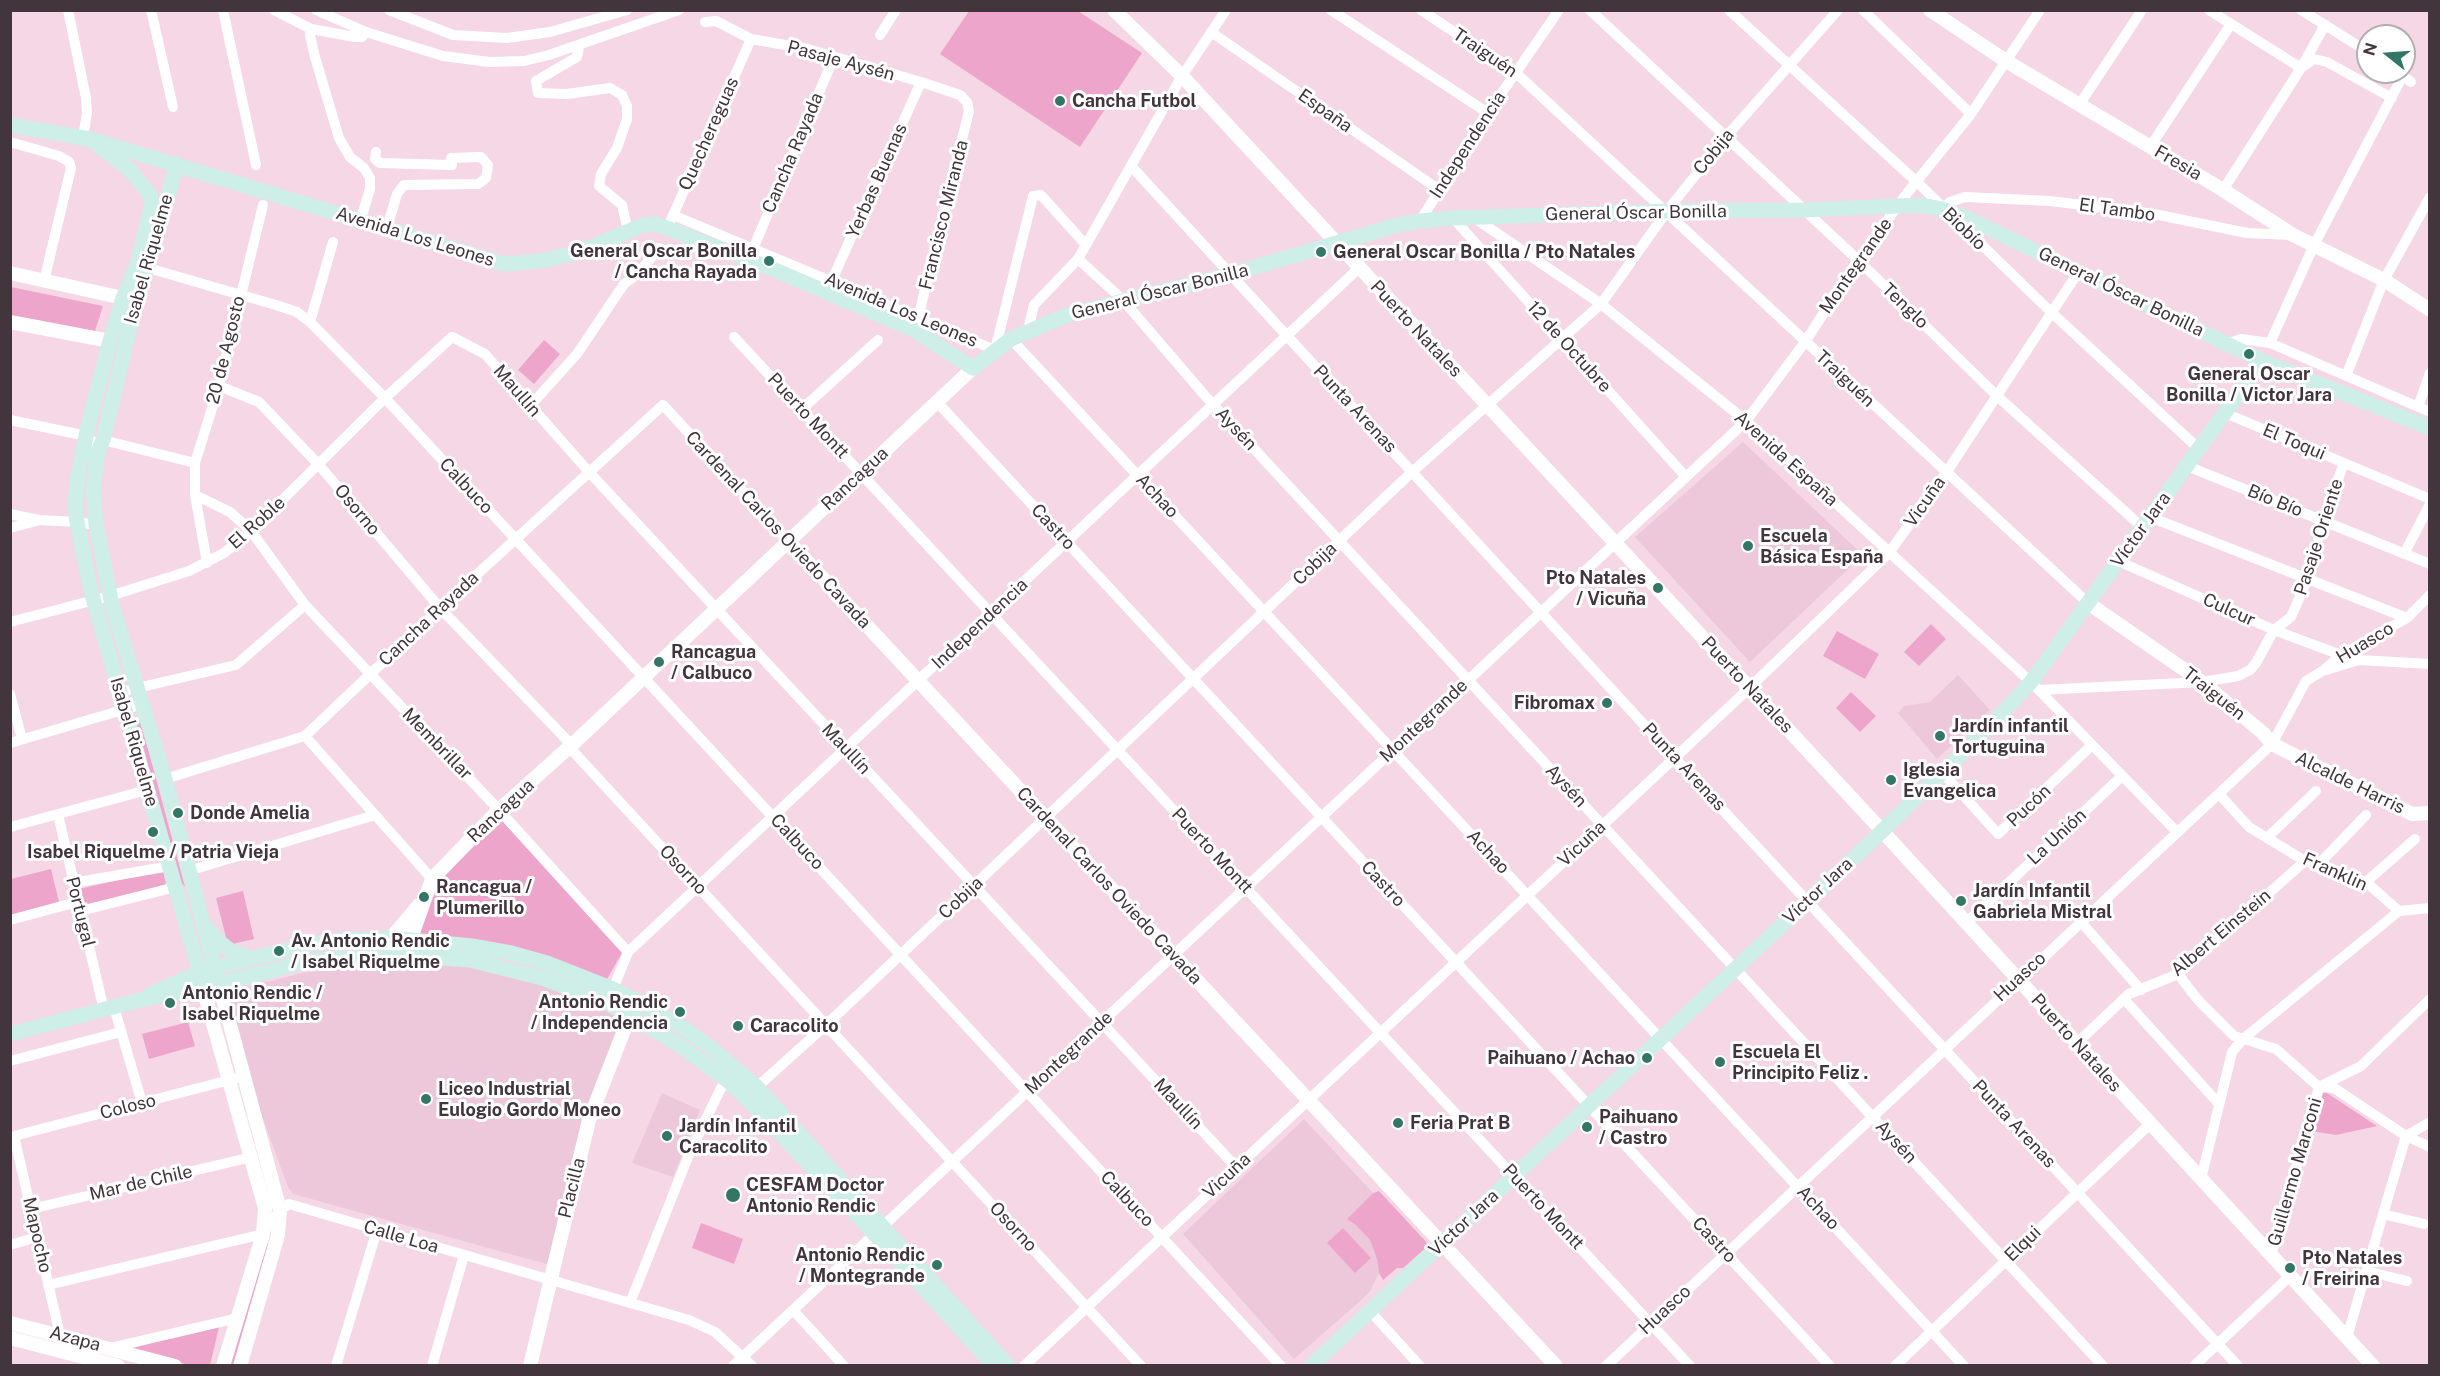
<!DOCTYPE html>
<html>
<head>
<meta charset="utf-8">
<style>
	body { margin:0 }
	#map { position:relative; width:2440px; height:1376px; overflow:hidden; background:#f5d7e6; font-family:"Public Sans",sans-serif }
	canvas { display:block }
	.frame { position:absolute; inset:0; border:12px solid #42363c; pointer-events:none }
	.north { position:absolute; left:2356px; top:24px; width:60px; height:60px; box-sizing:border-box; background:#fff; border:2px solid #b3afb1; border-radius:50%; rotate:287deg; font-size:16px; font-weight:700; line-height:24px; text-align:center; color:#42363c }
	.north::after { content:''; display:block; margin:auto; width:21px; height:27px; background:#337666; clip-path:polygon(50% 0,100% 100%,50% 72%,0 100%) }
</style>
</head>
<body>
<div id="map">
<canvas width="2440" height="1376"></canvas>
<div class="frame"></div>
<div class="north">N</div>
</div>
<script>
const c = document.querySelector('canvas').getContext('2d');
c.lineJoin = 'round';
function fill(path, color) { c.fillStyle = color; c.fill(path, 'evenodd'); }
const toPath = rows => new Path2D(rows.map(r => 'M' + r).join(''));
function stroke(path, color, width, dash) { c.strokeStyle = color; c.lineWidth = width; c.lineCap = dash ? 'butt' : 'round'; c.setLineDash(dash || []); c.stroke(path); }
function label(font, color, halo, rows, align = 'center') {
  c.font = font + ' "Public Sans",sans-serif'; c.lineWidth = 6; c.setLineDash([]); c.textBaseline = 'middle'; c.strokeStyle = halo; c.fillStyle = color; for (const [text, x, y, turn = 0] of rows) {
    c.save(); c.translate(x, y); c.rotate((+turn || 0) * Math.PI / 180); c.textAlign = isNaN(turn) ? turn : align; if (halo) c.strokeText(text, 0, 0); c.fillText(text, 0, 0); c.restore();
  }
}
const built = toPath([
	[1743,442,1863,555,1750,662,1635,537],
	[1958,675,1990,710,1937,759,1898,713,1904,706,1930,702],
	[425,958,508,970,628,1017,550,1265,293,1194,288,1187,248,1078,228,992,302,973,343,968,387,966],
	[662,1093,700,1110,673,1177,632,1163],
	[1304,1119,1373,1193,1347,1219,1357,1225,1370,1240,1377,1259,1379,1273,1370,1291,1358,1303,1294,1359,1183,1234]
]);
const green = toPath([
	[969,11,1078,11,1142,53,1080,147,940,54],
	[11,287,103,306,94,334,11,316],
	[544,340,560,354,534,384,518,370],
	[1931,624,1946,639,1919,666,1904,652],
	[1837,631,1879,654,1865,679,1823,656],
	[1851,692,1876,716,1860,732,1836,708],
	[140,719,185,887,177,877,134,721],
	[499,817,622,953,607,979,418,935,436,881],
	[51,869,59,902,11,915,11,879],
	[163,870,166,884,84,908,79,889],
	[243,891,254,939,228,945,216,898],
	[188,1022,195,1046,149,1059,142,1034],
	[2324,1091,2377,1126,2336,1135,2311,1131],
	[1379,1191,1429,1245,1403,1268,1397,1268,1383,1280,1379,1273,1377,1259,1370,1240,1357,1226,1347,1219,1373,1193],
	[701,1223,743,1239,734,1264,692,1248],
	[1343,1228,1371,1258,1355,1273,1327,1243],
	[267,1243,272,1244,236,1365,230,1366],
	[220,1323,210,1365,189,1365,129,1349]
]);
const minor = toPath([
	[68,10,86,98,87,113,83,137],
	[151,10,173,107],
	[223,10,256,165],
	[274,10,311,29,355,37,362,37,366,32],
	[316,10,366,32,443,56,489,62,524,61,549,55,679,10],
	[389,10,453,35,507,38,550,32,627,10],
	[1331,10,1488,113],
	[1421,10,1516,73,2088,603],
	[1590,10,1858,260,1996,395,2142,527],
	[1729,10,1919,184,2051,312,2199,449],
	[1863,10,1971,114],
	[2209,10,2301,68,2314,59,2327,62,2392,98],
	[2301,10,2368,52],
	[705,22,716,21,751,39,808,49,921,82,960,95,967,102,969,111,918,318],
	[311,29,310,35,315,57,339,138,350,157,364,168,370,178,370,189,361,219],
	[1211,32,1438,189],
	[880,35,896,10],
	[579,46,577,57,536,81,538,93,567,94,610,88,622,95,627,106,627,119,617,148,601,174,599,186,622,205,628,231],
	[2398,72,2411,82],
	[2079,105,2142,10],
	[10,142,59,156,69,162,71,168,44,281],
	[2150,147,2231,24],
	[376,152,375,159,380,163,452,165,451,158,481,157,488,165,486,178,478,184,404,185,397,194,387,228],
	[1132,167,1669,752,2238,1366],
	[2223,190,2301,68,2325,25],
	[263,205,219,386,195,463,195,495,230,512,251,531,305,605,499,810,628,952],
	[1942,209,1950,202,1965,197,2050,201,2154,214,2247,233,2293,235],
	[673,215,995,350,1033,196,1041,195,1086,245],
	[1473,217,1601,304,1746,421,2031,682,2177,832],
	[1453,218,1686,477],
	[671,220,751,39],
	[1420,221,1488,113,1559,10],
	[753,249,834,57],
	[1078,259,1123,300,1207,398,2103,1366],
	[141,266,276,305,297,312,310,322,385,398,1281,1366],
	[832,280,921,82],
	[310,322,333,242],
	[1028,330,1034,305,1078,259,1182,76,1226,10],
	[734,337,1690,1366],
	[1011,339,1964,1366],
	[2270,343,2314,245,2399,83],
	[2228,344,2241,339,2270,343,2430,412],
	[2346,376,2384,280,2430,197],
	[219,386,259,402,319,465,440,608,566,739,569,747,1141,1366],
	[937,402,1830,1366],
	[530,406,577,354,624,284,638,274,659,248],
	[2418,407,2430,373],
	[802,409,878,340],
	[2225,413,2430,499],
	[10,420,87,436,94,443,98,452],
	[103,440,195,463],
	[2187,466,2430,564],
	[195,495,207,563],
	[10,514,39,520,77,522,96,525],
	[2150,517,2407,618],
	[10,528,36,521],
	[2404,554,2430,504],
	[2118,561,2274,630,2341,655],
	[10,622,110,596,189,571,224,553,251,531,385,398,452,337,485,354,589,472,1236,1167],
	[2326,670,2359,660,2430,664],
	[2039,690,2202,682,2238,676,2250,670,2256,663,2274,630,2291,617,2308,578,2323,521,2344,463],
	[120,692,236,665,305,605],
	[10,694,22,739],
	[305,736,432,879],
	[10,743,143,704],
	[1943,773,1998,834,2092,745],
	[165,779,305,736,440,608,663,405,789,542],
	[2219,794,2249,827,2305,861,2366,882,2399,911,2430,908],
	[58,815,104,1010],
	[10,827,147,790],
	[2268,837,2316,791],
	[2319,864,2366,815],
	[188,871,375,815],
	[2366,882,2415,839],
	[73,883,170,866],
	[80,911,176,887],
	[10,920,77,902],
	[2080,921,2141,990],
	[1966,923,2122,776],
	[2178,974,2198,1000,2234,1036,2276,1049,2319,1087,2334,1088,2406,1136,2430,1147],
	[613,989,628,952,1359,268],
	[2124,999,2219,1104],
	[114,1007,142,1103],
	[2077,1043,2129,994,2178,974,2305,861],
	[10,1061,121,1032],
	[757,1087,826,1025,1412,472,1601,304,1667,211,1725,138,1838,10],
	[14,1136,60,1335],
	[10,1137,245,1076],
	[2201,1179,2232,1052,2243,1039,2399,911],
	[31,1209,252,1157],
	[2383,1214,2424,1224],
	[10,1245,37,1237],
	[2271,1256,2319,1087,2361,1066,2430,999],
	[2366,1271,2407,1281],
	[48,1285,263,1234,280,1210,289,1204,689,1320,715,1332,752,1366],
	[630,1303,690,1152,721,1088,728,1081],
	[793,1310,844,1366],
	[1370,1311,1420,1366],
	[2347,1337,2406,1136,2430,1122],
	[110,1348,238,1318],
	[336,1366,377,1230],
	[432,1366,464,1255],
	[733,1366,1746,421,1805,342,1858,260,1908,192,1971,114,2040,10],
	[1024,1366,1743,694,1889,553,1946,473,2079,271],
	[1606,1366,2272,744,2306,681,2324,670,2341,655,2407,618,2430,595],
	[1895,1366,2150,1124],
	[2194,1366,2290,1276]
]);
const tertiary = toPath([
	[1114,10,1182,76,1873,821,2373,1366],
	[1930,10,2006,61,2223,190,2293,235,2384,280,2430,310],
	[10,273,123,298,129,307],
	[10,322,110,341],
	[789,542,1556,1366],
	[2088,603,2202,682,2263,733,2272,744,2412,814,2430,813],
	[391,938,419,905],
	[382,956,409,944,432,879,499,810,576,741,973,368],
	[219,984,280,1210,278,1235,240,1366],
	[203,988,265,1208,263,1234,223,1366],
	[10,1323,175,1366],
	[10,1338,118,1366],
	[530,1366,589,1120,630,1015]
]);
const secondary = toPath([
	[10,125,90,139,504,264,540,261,580,252,643,225,656,224,770,268,912,329,973,368,1011,339,1067,315,1231,274,1401,224,1420,221,1453,218,1667,211,1803,210,1920,205,1942,209,1963,216,2262,361,2430,428],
	[94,142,131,171,150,195,152,203,137,265,123,298,110,341,89,422,78,475,75,505,77,522,91,591,202,981],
	[177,164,128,335,103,440,98,452,93,490,96,525,112,605,165,779,217,976],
	[208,929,216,939,231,951,252,958],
	[150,994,200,972,297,947,339,940,391,938,472,946,511,953,547,963,613,989,645,1005,688,1031,712,1049,757,1087,1008,1366],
	[10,1034,140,1000,203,988,301,963,338,958,425,957,470,960,542,978,603,1001,630,1015,679,1045,728,1081,759,1111,869,1228,994,1366],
	[1311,1366,1875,838,1989,727,2031,682,2262,361]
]);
const markers = [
	[1060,101,6,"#337666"],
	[1321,252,6,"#337666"],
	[769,261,6,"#337666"],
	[2249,354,6,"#337666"],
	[1748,546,6,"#337666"],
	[1658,588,6,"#337666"],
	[659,662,6,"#337666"],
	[1607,703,6,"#337666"],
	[1940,736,6,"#337666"],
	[1891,780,6,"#337666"],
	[178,813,6,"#337666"],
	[153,832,6,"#337666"],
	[424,897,6,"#337666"],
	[1961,901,6,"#337666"],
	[279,951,6,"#337666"],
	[170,1003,6,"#337666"],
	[680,1012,6,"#337666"],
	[738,1026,6,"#337666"],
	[1647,1058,6,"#337666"],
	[1720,1062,6,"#337666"],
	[426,1099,6,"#337666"],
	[1398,1123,6,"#337666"],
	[1587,1127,6,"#337666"],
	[667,1136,6,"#337666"],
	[733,1195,8,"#337666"],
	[937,1265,6,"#337666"],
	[2290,1268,6,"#337666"]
];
const streetNames = [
	["Traiguén",1485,53,34],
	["Pasaje Aysén",841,61,15],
	["España",1325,111,35],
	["Quechereguas",709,134,-66],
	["Independencia",1468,145,-57],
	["Cobija",1714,152,-51],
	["Cancha Rayada",793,153,-67],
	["Fresia",2178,163,30],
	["Yerbas Buenas",877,181,-66],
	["El Tambo",2117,210,8],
	["General Óscar Bonilla",1636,213,-1],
	["Francisco Miranda",944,215,-76],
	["Biobío",1964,229,44],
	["Avenida Los Leones",415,237,17],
	["Isabel Riquelme",149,259,-74],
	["Montegrande",1856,266,-55],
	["General Óscar Bonilla",1160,292,-14],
	["General Óscar Bonilla",2121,292,26],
	["Tenglo",1905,306,44],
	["Avenida Los Leones",901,310,23],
	["Puerto Natales",1416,329,47],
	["12 de Octubre",1569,347,48],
	["20 de Agosto",226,350,-76],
	["Traiguén",1845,379,43],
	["Maullín",517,391,49],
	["Punta Arenas",1355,409,47],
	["Puerto Montt",808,416,47],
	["Aysén",1236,429,47],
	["El Toqui",2294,442,23],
	["Avenida España",1786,459,42],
	["Rancagua",855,479,-43],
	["Calbuco",466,486,47],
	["Achao",1157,496,47],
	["Bío Bío",2275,501,22],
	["Vicuña",1925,502,-55],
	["Osorno",357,510,50],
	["El Roble",257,523,-42],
	["Castro",1053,527,47],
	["Cardenal Carlos Oviedo Cavada",778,530,47],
	["Víctor Jara",2141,530,-54],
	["Pasaje Oriente",2319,537,-72],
	["Cobija",1315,564,-44],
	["Culcur",2229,610,24],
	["Cancha Rayada",429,619,-43],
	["Independencia",980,624,-43],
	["Huasco",2365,643,-31],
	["Puerto Natales",1747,685,47],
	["Traiguén",2214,694,38],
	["Montegrande",1424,721,-43],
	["Isabel Riquelme",134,742,74],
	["Membrillar",437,744,46],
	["Maullín",846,749,47],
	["Punta Arenas",1684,767,47],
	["Alcalde Harris",2350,783,26],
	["Aysén",1566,786,47],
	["Pucón",2029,806,-43],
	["Rancagua",501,811,-43],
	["La Unión",2057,837,-43],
	["Calbuco",797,842,47],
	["Vicuña",1582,844,-43],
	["Puerto Montt",1212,851,47],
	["Achao",1488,852,47],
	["Osorno",683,870,47],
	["Franklin",2335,872,24],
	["Castro",1383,884,47],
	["Cardenal Carlos Oviedo Cavada",1109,886,47],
	["Víctor Jara",1818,891,-43],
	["Cobija",961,898,-43],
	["Portugal",80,912,76],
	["Albert Einstein",2221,933,-40],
	["Huasco",2020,977,-43],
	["Puerto Natales",2076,1043,48],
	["Montegrande",1069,1053,-43],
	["Maullín",1178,1104,47],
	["Coloso",128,1107,-14],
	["Punta Arenas",2014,1124,47],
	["Aysén",1896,1142,47],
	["Guillermo Marconi",2295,1172,-74],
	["Vicuña",1227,1176,-43],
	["Mar de Chile",141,1183,-13],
	["Placilla",572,1188,-76],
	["Calbuco",1127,1199,47],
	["Puerto Montt",1543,1207,47],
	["Achao",1818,1208,47],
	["Víctor Jara",1464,1223,-43],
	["Osorno",1013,1227,47],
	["Mapocho",37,1235,77],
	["Calle Loa",401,1237,16],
	["Castro",1714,1240,47],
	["Elqui",2023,1244,-44],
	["Huasco",1665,1310,-43],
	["Azapa",75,1339,15]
];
const poiNames = [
	["Cancha Futbol",1072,101],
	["General Oscar Bonilla",757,251,"right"],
	["/ Cancha Rayada",757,272,"right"],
	["General Oscar Bonilla / Pto Natales",1333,252],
	["General Oscar",2249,374,"center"],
	["Bonilla / Victor Jara",2249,395,"center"],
	["Escuela",1760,536],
	["Básica España",1760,557],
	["Pto Natales",1646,578,"right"],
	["/ Vicuña",1646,599,"right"],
	["Rancagua",671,652],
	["/ Calbuco",671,673],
	["Fibromax",1595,703,"right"],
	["Jardín infantil",1952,726],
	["Tortuguina",1952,747],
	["Iglesia",1903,770],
	["Evangelica",1903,791],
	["Donde Amelia",190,813],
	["Isabel Riquelme / Patria Vieja",153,852,"center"],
	["Rancagua /",436,887],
	["Plumerillo",436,908],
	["Jardín Infantil",1973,891],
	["Gabriela Mistral",1973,912],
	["Av. Antonio Rendic",291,941],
	["/ Isabel Riquelme",291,962],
	["Antonio Rendic /",182,993],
	["Isabel Riquelme",182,1014],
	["Antonio Rendic",668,1002,"right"],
	["/ Independencia",668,1023,"right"],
	["Caracolito",750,1026],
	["Escuela El",1732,1052],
	["Principito Feliz .",1732,1073],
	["Paihuano / Achao",1635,1058,"right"],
	["Liceo Industrial",438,1089],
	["Eulogio Gordo Moneo",438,1110],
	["Paihuano",1599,1117],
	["/ Castro",1599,1138],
	["Feria Prat B",1410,1123],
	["Jardín Infantil",679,1126],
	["Caracolito",679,1147],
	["CESFAM Doctor",746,1185],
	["Antonio Rendic",746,1206],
	["Antonio Rendic",925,1255,"right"],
	["/ Montegrande",925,1276,"right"],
	["Pto Natales",2302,1258],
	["/ Freirina",2302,1279]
];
fill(built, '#edc8db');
fill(green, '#eea5cc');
stroke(minor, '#fff', 10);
stroke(tertiary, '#fff', 14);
stroke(secondary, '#ceefe7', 15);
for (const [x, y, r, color] of markers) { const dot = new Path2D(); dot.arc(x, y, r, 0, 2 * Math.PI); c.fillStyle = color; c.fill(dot); stroke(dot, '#fff', 2); }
label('18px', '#42363c', '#fff', streetNames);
label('bold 18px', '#42363c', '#fff', poiNames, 'left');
</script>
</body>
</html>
